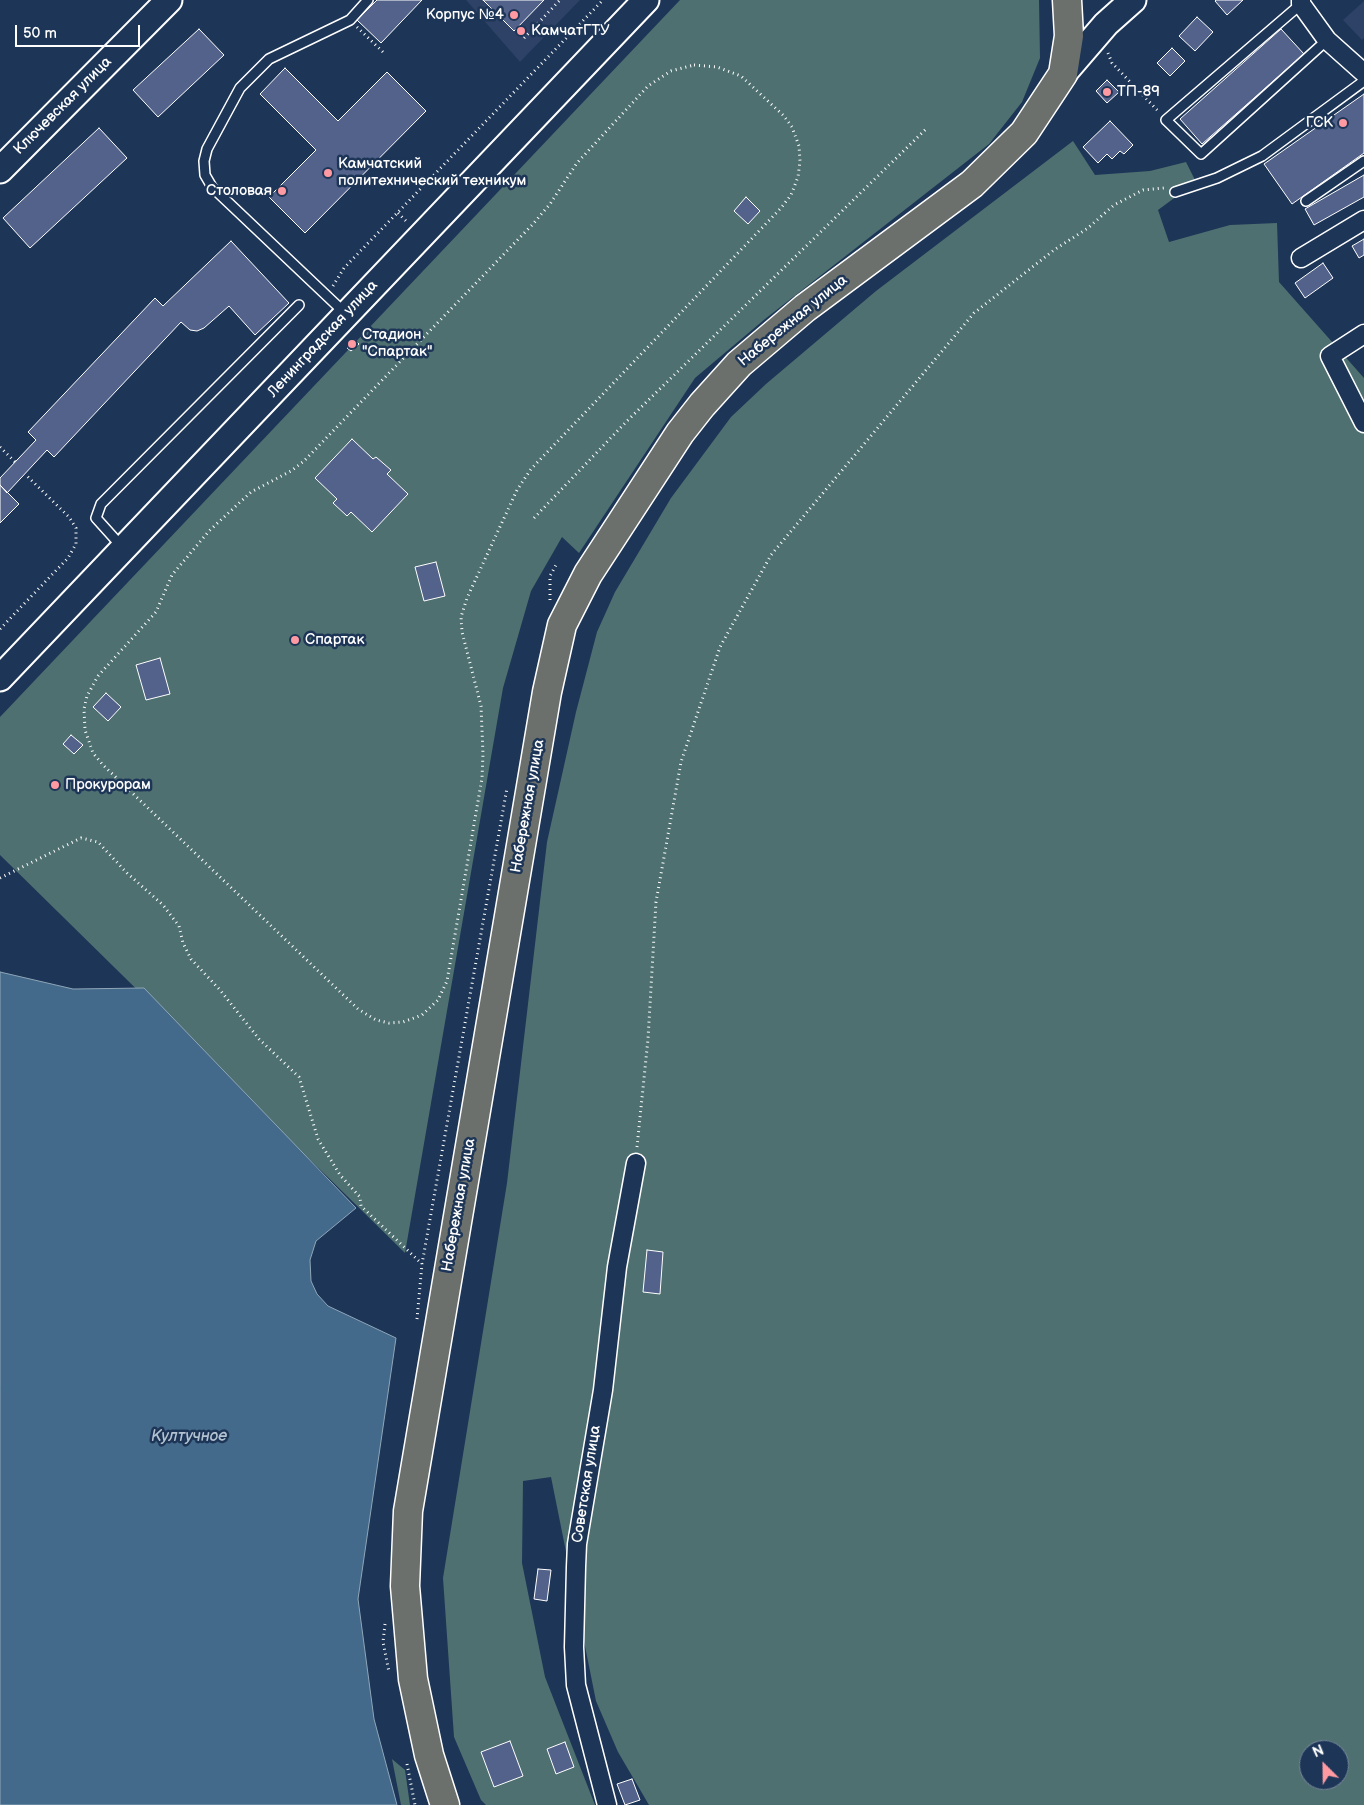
<!DOCTYPE html>
<html>
<head>
<meta charset="utf-8">
<style>
	body { margin:0 }
	#map { position:relative; width:1364px; height:1805px; overflow:hidden; background:#1d3557; font-family:"Balsamiq Sans",sans-serif }
	canvas { display:block }
	.north { position:absolute; left:1299px; top:1740px; width:50px; height:50px; box-sizing:border-box; background:#1d3557; border:1px solid #77869a; border-radius:50%; rotate:337deg; font-size:14px; font-weight:700; line-height:20px; text-align:center; color:#fff }
	.north::after { content:''; display:block; margin:auto; width:18px; height:22px; background:#ff9aa2; clip-path:polygon(50% 0,100% 100%,50% 72%,0 100%) }
	.scale { position:absolute; left:15px; top:25px; width:125px; height:22px; box-sizing:border-box; border:2px solid #fff; border-top:0; padding-left:6px; font-size:15px; line-height:18px; white-space:nowrap; color:#fff; -webkit-text-stroke:4px #1d3557; paint-order:stroke }
</style>
</head>
<body>
<div id="map">
<canvas width="1364" height="1805"></canvas>
<div class="north">N</div>
<div class="scale">50 m</div>
</div>
<script>
const c = document.querySelector('canvas').getContext('2d');
c.lineJoin = 'round';
function fill(path, color) { c.fillStyle = color; c.fill(path, 'evenodd'); }
const toPath = rows => new Path2D(rows.map(r => 'M' + r).join(''));
function stroke(path, color, width, dash) { c.strokeStyle = color; c.lineWidth = width; c.lineCap = dash ? 'butt' : 'round'; c.setLineDash(dash || []); c.stroke(path); }
function label(font, color, halo, rows, align = 'center') {
  c.font = font + ' "Balsamiq Sans",sans-serif'; c.lineWidth = 5; c.setLineDash([]); c.textBaseline = 'middle'; c.strokeStyle = halo; c.fillStyle = color; for (const [text, x, y, turn = 0] of rows) {
    c.save(); c.translate(x, y); c.rotate((+turn || 0) * Math.PI / 180); c.textAlign = isNaN(turn) ? turn : align; if (halo) c.strokeText(text, 0, 0); c.fillText(text, 0, 0); c.restore();
  }
}
const built = toPath([
	[466,0,580,0,520,62],
	[1364,1,1364,38,1362,40,1343,20]
]);
const green = toPath([
	[680,0,1039,0,1040,58,1022,102,989,144,765,319,695,378,579,553,562,537,531,591,503,688,405,1253,0,855,0,717],
	[1073,141,1095,175,1150,171,1186,162,1196,182,1158,210,1169,242,1230,225,1277,223,1279,282,1364,378,1364,1805,649,1805,618,1752,596,1701,551,1477,523,1481,522,1563,545,1677,595,1805,486,1805,481,1800,454,1737,443,1578,507,1183,547,842,576,712,597,632,615,592,671,498,731,417,766,384,876,291],
	[1309,1750,1339,1750,1339,1780,1309,1780],
	[392,1759,405,1770,410,1805,401,1805]
]);
const water = toPath([
	[0,972,73,989,144,988,356,1208,316,1241,310,1260,311,1281,317,1294,328,1306,396,1338,358,1599,374,1719,397,1805,0,1805,0,972]
]);
const building = toPath([
	[377,0,422,0,381,43,357,20,377,0],
	[483,0,544,0,514,31,483,0],
	[1216,0,1243,0,1227,15,1215,1,1216,0],
	[1197,17,1213,32,1195,51,1179,36,1197,17],
	[199,29,224,55,158,117,133,90,199,29],
	[1281,29,1304,54,1202,144,1180,119,1281,29],
	[1172,48,1185,61,1170,76,1157,63,1172,48],
	[285,68,338,121,387,72,426,111,305,233,269,197,316,150,260,94,285,68],
	[1107,80,1119,92,1107,103,1096,91,1107,80],
	[1364,94,1364,153,1292,204,1264,164,1364,94],
	[1110,121,1133,145,1124,154,1120,151,1112,159,1107,154,1098,163,1083,147,1110,121],
	[99,128,127,158,30,248,3,218,99,128],
	[1364,175,1364,197,1314,225,1305,209,1364,175],
	[746,197,760,211,748,224,734,211,746,197],
	[1364,239,1364,255,1359,258,1352,246,1364,239],
	[231,241,289,303,255,335,229,306,204,328,197,331,190,330,181,322,54,457,47,450,7,493,0,485,0,478,36,440,28,432,155,298,163,306,231,241],
	[1323,263,1333,278,1305,298,1295,283,1323,263],
	[355,340,359,344,351,351,347,348,355,340],
	[352,439,373,459,376,457,391,470,387,474,408,494,372,532,351,512,347,516,333,503,337,499,315,478,352,439],
	[0,485,19,504,0,523,0,485],
	[436,562,445,596,424,601,415,567,436,562],
	[160,658,170,694,146,700,136,665,160,658],
	[106,693,121,707,108,721,93,707,106,693],
	[71,735,83,745,74,754,63,744,71,735],
	[647,1250,663,1252,660,1294,643,1292,647,1250],
	[538,1569,551,1570,547,1601,534,1599,538,1569],
	[510,1741,523,1776,494,1787,481,1752,510,1741],
	[565,1742,574,1767,556,1774,547,1749,565,1742],
	[632,1779,640,1800,625,1805,617,1784,632,1779]
]);
const path = toPath([
	[357,27,385,54],
	[524,38,560,0],
	[1108,53,1112,63,1159,112],
	[694,65,717,67,741,76,784,116,792,127,799,146,800,161,798,177,791,195,781,208,531,469,517,490,467,598,461,617,462,632,481,706,483,754,482,778,447,981,438,1000,422,1015,403,1022,389,1023,376,1020,358,1009,103,765,93,753,85,730,84,709,87,696,98,676,156,612,172,575,209,531,251,492,291,471,304,461,533,224,550,204,577,163,648,86,671,71,694,65],
	[398,213,407,222],
	[333,286,344,268,603,0],
	[0,447,15,462],
	[534,518,626,422,926,129],
	[550,600,550,576,557,563],
	[0,629,68,558,76,544,76,528,69,517,25,474],
	[0,878,81,838,98,842,127,873,163,905,179,926,183,943,191,959,220,990,259,1039,299,1077,318,1139,340,1175,360,1197,361,1206,422,1264],
	[637,1147,648,1039,656,902,681,762,720,647,771,555,974,313,1054,250,1088,228,1114,205,1143,190,1164,188],
	[417,1319,422,1264,507,788],
	[385,1624,383,1642,389,1672],
	[407,1764,415,1805]
]);
const lane = toPath([
	[1301,4,1166,120,1201,154,1327,40],
	[1175,192,1217,178,1262,156,1364,81],
	[1306,201,1364,161],
	[346,314,212,187,205,175,204,161,207,149,240,88,269,59,350,20,368,0],
	[123,548,96,518,101,504,299,305]
]);
const street = toPath([
	[1301,0,1301,4,1327,40,1364,73],
	[1301,258,1364,220],
	[1364,334,1330,356,1364,423],
	[607,1805,576,1685,574,1647,576,1567,577,1544,603,1390,617,1267,636,1163]
]);
const secondary = toPath([
	[1063,74,1106,24,1133,0],
	[0,170,169,0],
	[0,678,646,0]
]);
const primary = toPath([
	[445,1805,429,1755,413,1679,405,1586,408,1511,547,692,562,625,588,574,680,433,702,405,739,364,805,308,972,184,1024,133,1063,74,1069,36,1067,0]
]);
const markers = [
	[514,15,5,"#ff9aa2"],
	[521,31,5,"#ff9aa2"],
	[1107,92,5,"#ff9aa2"],
	[1343,123,5,"#ff9aa2"],
	[328,173,5,"#ff9aa2"],
	[282,191,5,"#ff9aa2"],
	[352,344,5,"#ff9aa2"],
	[295,640,5,"#ff9aa2"],
	[55,785,5,"#ff9aa2"]
];
const poiNames = [
	["Корпус №4",504,15,"right"],
	["КамчатГТУ",531,31],
	["ТП-89",1117,92],
	["ГСК",1333,123,"right"],
	["Камчатский",338,164],
	["политехнический техникум",338,181],
	["Столовая",272,191,"right"],
	["Стадион",362,335],
	["\"Спартак\"",362,352],
	["Спартак",305,640],
	["Прокурорам",65,785]
];
const streetNames = [
	["Ключевская улица",63,106,-45],
	["Набережная улица",793,321,-39],
	["Ленинградская улица",323,339,-47],
	["Набережная улица",528,806,-80],
	["Набережная улица",459,1205,-80],
	["Советская улица",587,1484,-81]
];
const waterNames = [
	["Култучное",189,1437]
];
fill(built, '#2d4266');
fill(green, '#4e7070');
fill(water, '#446a8b');
stroke(water, '#8fa6b9', 1);
fill(building, '#53628a');
stroke(building, '#fff', 1);
stroke(lane, '#fff', 12);
stroke(street, '#fff', 21);
stroke(secondary, '#fff', 29);
stroke(primary, '#fff', 31);
stroke(path, '#fff', 3, [1, 4]);
stroke(lane, '#1d3557', 9);
stroke(street, '#1d3557', 18);
stroke(secondary, '#1d3557', 25);
stroke(primary, '#6b706d', 28);
for (const [x, y, r, color] of markers) { const dot = new Path2D(); dot.arc(x, y, r, 0, 2 * Math.PI); c.fillStyle = color; c.fill(dot); stroke(dot, '#1d3557', 2); }
label('15px', '#fff', '#1d3557', poiNames, 'left');
label('15px', '#fff', '#1d3557', streetNames);
label('italic 16px', '#b4c3d1', '#1d3557', waterNames);
</script>
</body>
</html>
